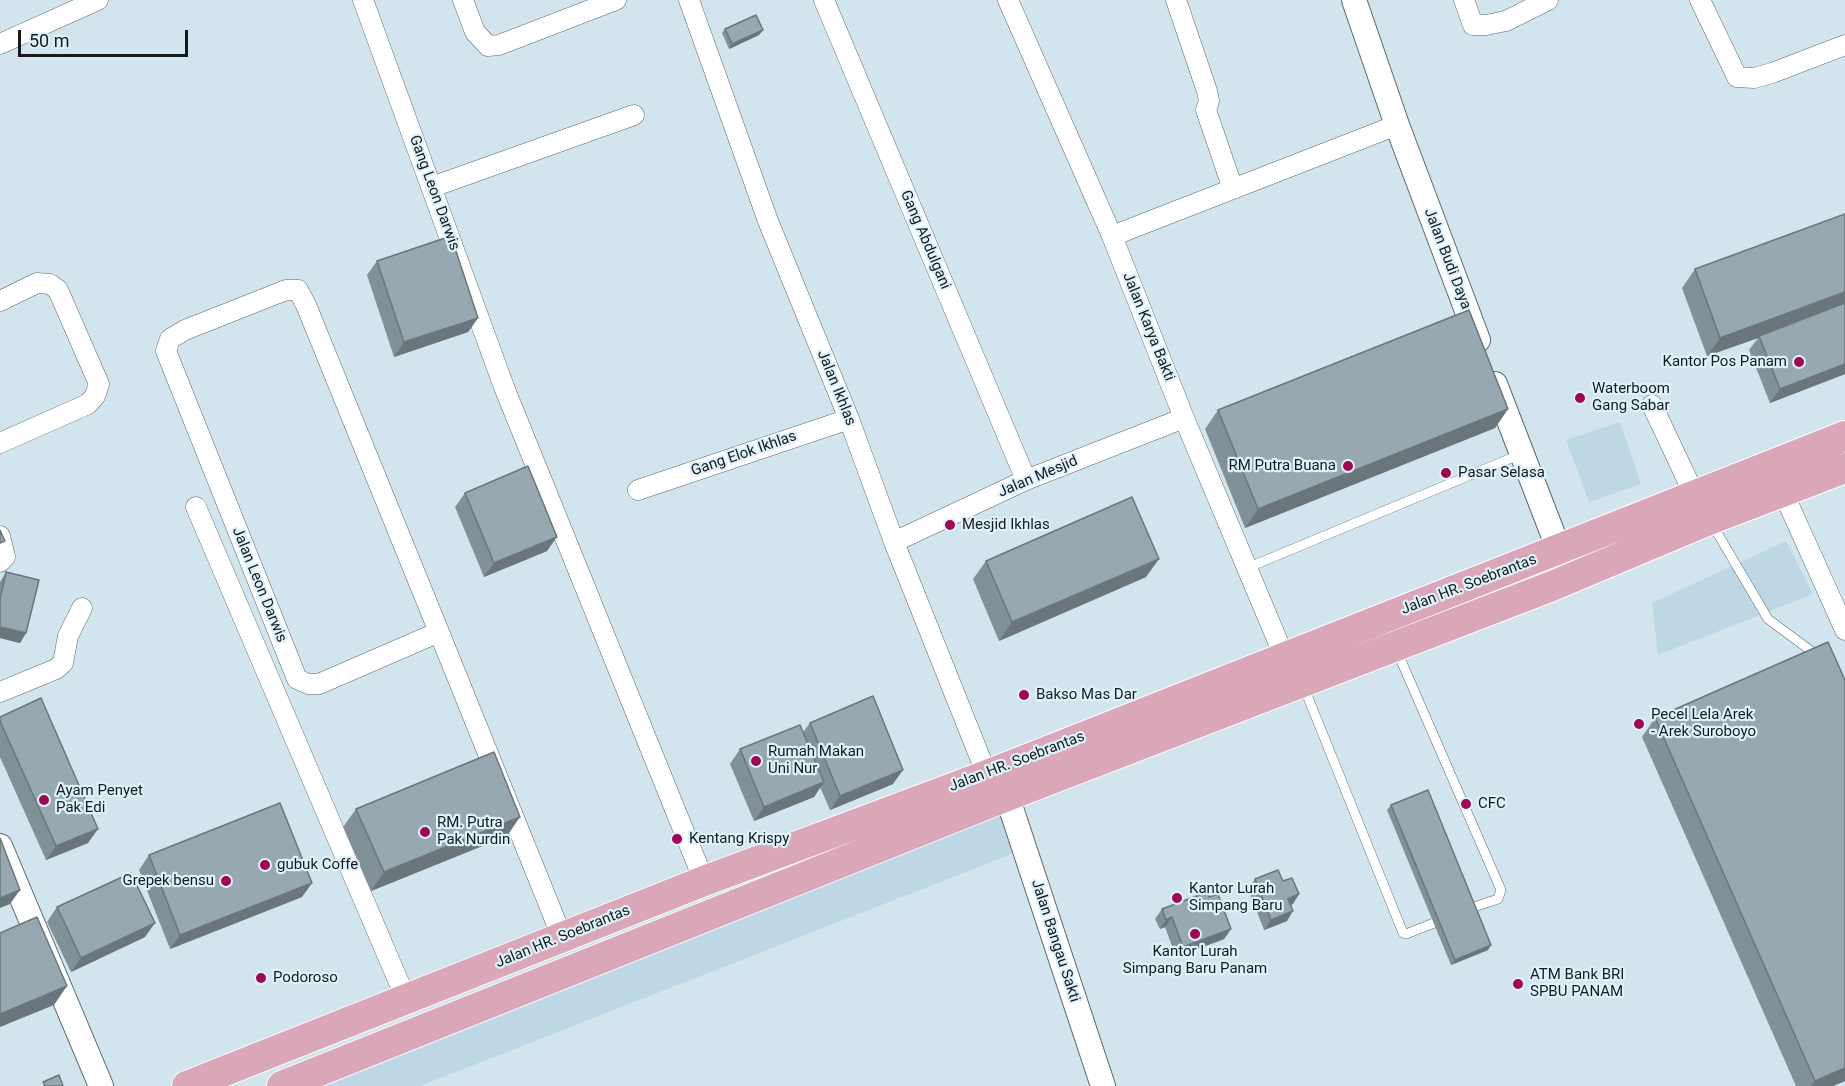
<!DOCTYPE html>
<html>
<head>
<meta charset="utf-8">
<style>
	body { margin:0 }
	#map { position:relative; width:1845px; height:1086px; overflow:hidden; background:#d2e4ee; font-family:Roboto,sans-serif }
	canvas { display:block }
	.scale { position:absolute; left:18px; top:30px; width:170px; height:27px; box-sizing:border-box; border:3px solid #151b1f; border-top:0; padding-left:8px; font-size:18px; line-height:21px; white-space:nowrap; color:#151b1f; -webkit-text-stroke:4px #dff1fb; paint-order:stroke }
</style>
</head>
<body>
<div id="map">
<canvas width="1845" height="1086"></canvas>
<div class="scale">50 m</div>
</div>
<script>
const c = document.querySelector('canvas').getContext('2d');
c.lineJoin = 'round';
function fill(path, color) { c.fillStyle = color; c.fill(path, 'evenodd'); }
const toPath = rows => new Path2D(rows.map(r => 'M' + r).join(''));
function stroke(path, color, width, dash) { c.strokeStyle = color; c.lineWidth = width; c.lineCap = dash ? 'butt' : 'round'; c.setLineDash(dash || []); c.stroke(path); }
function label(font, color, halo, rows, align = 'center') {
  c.font = font + ' Roboto,sans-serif'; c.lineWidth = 4.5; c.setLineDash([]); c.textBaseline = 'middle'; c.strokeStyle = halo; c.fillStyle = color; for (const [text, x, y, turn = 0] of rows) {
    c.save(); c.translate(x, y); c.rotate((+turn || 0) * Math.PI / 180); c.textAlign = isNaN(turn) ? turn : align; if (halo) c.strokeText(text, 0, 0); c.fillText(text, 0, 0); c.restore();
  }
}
const built = toPath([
	[1620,422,1641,484,1589,502,1566,440],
	[1786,541,1813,594,1658,655,1652,603],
	[1000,815,1014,853,420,1086,321,1086]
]);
const service = toPath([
	[1712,524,1768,619,1818,656],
	[1247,568,1521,454],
	[1396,649,1501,890,1498,899,1471,908],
	[1303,685,1403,933,1406,934,1434,923]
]);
const minor = toPath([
	[363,0,504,387,704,881],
	[463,0,475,32,488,46,499,45,616,0],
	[689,0,768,221,849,419,894,542,987,775],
	[824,0,1026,480],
	[1008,0,1112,236,1184,418,1284,656],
	[1176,0,1207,91,1209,101,1206,110,1233,189],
	[1464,0,1473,25,1486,25,1506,21,1548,0],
	[1700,0,1737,77,1754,78,1772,73,1845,45],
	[0,44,98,0],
	[432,187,634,115],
	[1112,236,1397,125],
	[0,301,37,283,50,284,58,290,99,384,95,396,88,404,0,443],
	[1652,405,1694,494],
	[638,490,849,419],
	[1783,492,1845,630],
	[196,507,406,999],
	[0,536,5,557,0,562],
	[894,542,1026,480,1184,418],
	[439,632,319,684,308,684,297,679,166,351,170,339,185,330,286,290,298,290,306,305,439,632,562,937],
	[0,692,56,669,63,663,68,636,82,608]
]);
const tertiary = toPath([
	[1354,0,1397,125,1478,340],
	[1495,384,1559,550],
	[1007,796,1103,1086],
	[0,846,101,1086]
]);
const primary = toPath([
	[187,1086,704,881,987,775,1845,436],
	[282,1086,1007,796,1552,586,1709,520,1845,468]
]);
const wall = toPath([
	[725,29,763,30,759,35,729,49,722,33],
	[377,261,478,318,468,332,394,357,367,275],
	[1695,269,1845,374,1770,403,1749,350,1758,338,1707,356,1682,288],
	[1508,409,1495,428,1245,528,1205,429,1218,410],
	[465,493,547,551,484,577,455,507],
	[986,561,1146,577,999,641,973,579],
	[6,572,26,633,20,643,0,638,0,582],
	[1845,680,1845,1081,1833,1086,1796,1086,1642,737,1655,718],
	[0,717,88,843,46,860,0,757],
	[810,723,893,784,830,810,820,787,814,797,754,821,730,764,740,749,803,732],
	[1391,805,1488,950,1451,965,1387,810],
	[356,809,507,836,371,891,343,827],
	[149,855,302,897,170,949,139,870],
	[1255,879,1293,904,1291,905,1287,921,1264,930,1248,889],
	[1209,897,1231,929,1224,939,1176,957,1165,927,1160,929,1155,919,1162,909],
	[57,907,145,937,71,972,47,922]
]);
const shadedWall = toPath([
	[763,30,759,35,729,49,732,44],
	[1845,292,1845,306,1759,336,1758,338,1707,356,1720,338],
	[478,318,468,332,394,357,404,342],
	[1845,364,1845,374,1770,403,1780,389],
	[1508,409,1495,428,1245,528,1258,509],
	[557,537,547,551,484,577,494,563],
	[1159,559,1146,577,999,641,1012,622],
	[0,627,26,633,20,643,0,638],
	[903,770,893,784,830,810,840,796],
	[824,782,814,797,754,821,764,807],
	[520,817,507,836,371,891,384,872],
	[98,829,88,843,46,860,56,846],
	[312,883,302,897,170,949,180,935],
	[20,890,10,904,0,908,0,898],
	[1299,894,1293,904,1281,908,1288,899],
	[1293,911,1287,921,1264,930,1271,920],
	[1172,917,1165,927,1160,929,1166,920],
	[155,923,145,937,71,972,81,958],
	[1231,929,1224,939,1176,957,1183,947],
	[1491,945,1488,950,1451,965,1455,960],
	[67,986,54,1005,0,1027,0,1014],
	[1845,1068,1845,1081,1833,1086,1811,1086,1815,1081]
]);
const building = toPath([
	[756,15,763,30,732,44,725,29,756,15],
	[1845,214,1845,292,1720,338,1695,269,1845,214],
	[451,236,478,318,404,342,377,261,451,236],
	[1845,303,1845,364,1780,389,1759,336,1845,303],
	[1469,310,1508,409,1258,509,1218,410,1469,310],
	[528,466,557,537,494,563,465,493,528,466],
	[1132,497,1159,559,1012,622,986,561,1132,497],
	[0,530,5,541,0,543,0,530],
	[6,572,39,580,26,633,0,627,0,599,6,572],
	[1828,642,1845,680,1845,1068,1815,1081,1655,718,1828,642],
	[873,696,903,770,840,796,810,723,873,696],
	[41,698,98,829,56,846,0,721,0,717,41,698],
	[800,725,824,782,764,807,740,749,800,725],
	[494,752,520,817,384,872,356,809,494,752],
	[1428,790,1491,945,1455,960,1391,805,1428,790],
	[280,803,312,883,180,935,149,855,280,803],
	[0,838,20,890,0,898,0,838],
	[1278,870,1283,881,1292,878,1299,894,1288,899,1293,911,1271,920,1255,879,1278,870],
	[131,873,155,923,81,958,57,907,131,873],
	[1207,892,1209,897,1218,894,1231,929,1183,947,1172,917,1166,920,1162,909,1207,892],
	[37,917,67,986,0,1014,0,933,37,917],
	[59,1075,63,1086,45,1086,43,1082,59,1075]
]);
const markers = [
	[1799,362,6,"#9d0753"],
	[1580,398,6,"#9d0753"],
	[1348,466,6,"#9d0753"],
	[1446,473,6,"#9d0753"],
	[950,525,6,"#9d0753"],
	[1024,695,6,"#9d0753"],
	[1639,724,6,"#9d0753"],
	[756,761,6,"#9d0753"],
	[44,800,6,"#9d0753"],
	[1466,804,6,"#9d0753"],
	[425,832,6,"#9d0753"],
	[677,839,6,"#9d0753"],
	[265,865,6,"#9d0753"],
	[226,881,6,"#9d0753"],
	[1177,898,6,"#9d0753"],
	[1195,934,6,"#9d0753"],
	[261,978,6,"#9d0753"],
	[1518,984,6,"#9d0753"]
];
const streetNames = [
	["Gang Leon Darwis",434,193,70],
	["Gang Abdulgani",925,240,67],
	["Jalan Budi Daya",1447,259,69],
	["Jalan Karya Bakti",1148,327,68],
	["Jalan Ikhlas",836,388,68],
	["Gang Elok Ikhlas",744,454,-19],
	["Jalan Mesjid",1038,477,-23],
	["Jalan Leon Darwis",259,585,68],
	["Jalan HR. Soebrantas",1469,585,-21],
	["Jalan HR. Soebrantas",1017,762,-21],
	["Jalan HR. Soebrantas",563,937,-22],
	["Jalan Bangau Sakti",1055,941,72]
];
const poiNames = [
	["Kantor Pos Panam",1787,362,"right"],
	["Waterboom",1592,389],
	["Gang Sabar",1592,406],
	["RM Putra Buana",1336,466,"right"],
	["Pasar Selasa",1458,473],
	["Mesjid Ikhlas",962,525],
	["Bakso Mas Dar",1036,695],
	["Pecel Lela Arek",1651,715],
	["- Arek Suroboyo",1651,732],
	["Rumah Makan",768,752],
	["Uni Nur",768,769],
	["Ayam Penyet",56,791],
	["Pak Edi",56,808],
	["CFC",1478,804],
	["RM. Putra",437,823],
	["Pak Nurdin",437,840],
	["Kentang Krispy",689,839],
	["gubuk Coffe",277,865],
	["Grepek bensu",214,881,"right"],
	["Kantor Lurah",1189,889],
	["Simpang Baru",1189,906],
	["Kantor Lurah",1195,952,"center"],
	["Simpang Baru Panam",1195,969,"center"],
	["ATM Bank BRI",1530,975],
	["SPBU PANAM",1530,992],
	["Podoroso",273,978]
];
fill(built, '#bdd7e4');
stroke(service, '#596972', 10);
stroke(minor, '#596972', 21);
stroke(tertiary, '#596972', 26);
stroke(primary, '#fff', 32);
stroke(service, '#fff', 9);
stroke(minor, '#fff', 20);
stroke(tertiary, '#fff', 24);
stroke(primary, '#d9a7b8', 30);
fill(wall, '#829098');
fill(shadedWall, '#6a767c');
fill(building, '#97a8b1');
stroke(building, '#6a767c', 1.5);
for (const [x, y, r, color] of markers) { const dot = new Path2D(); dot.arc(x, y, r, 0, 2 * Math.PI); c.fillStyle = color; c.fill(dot); stroke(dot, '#dff1fb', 2); }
label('15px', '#151b1f', '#dff1fb', streetNames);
label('15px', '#151b1f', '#dff1fb', poiNames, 'left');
</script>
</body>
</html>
